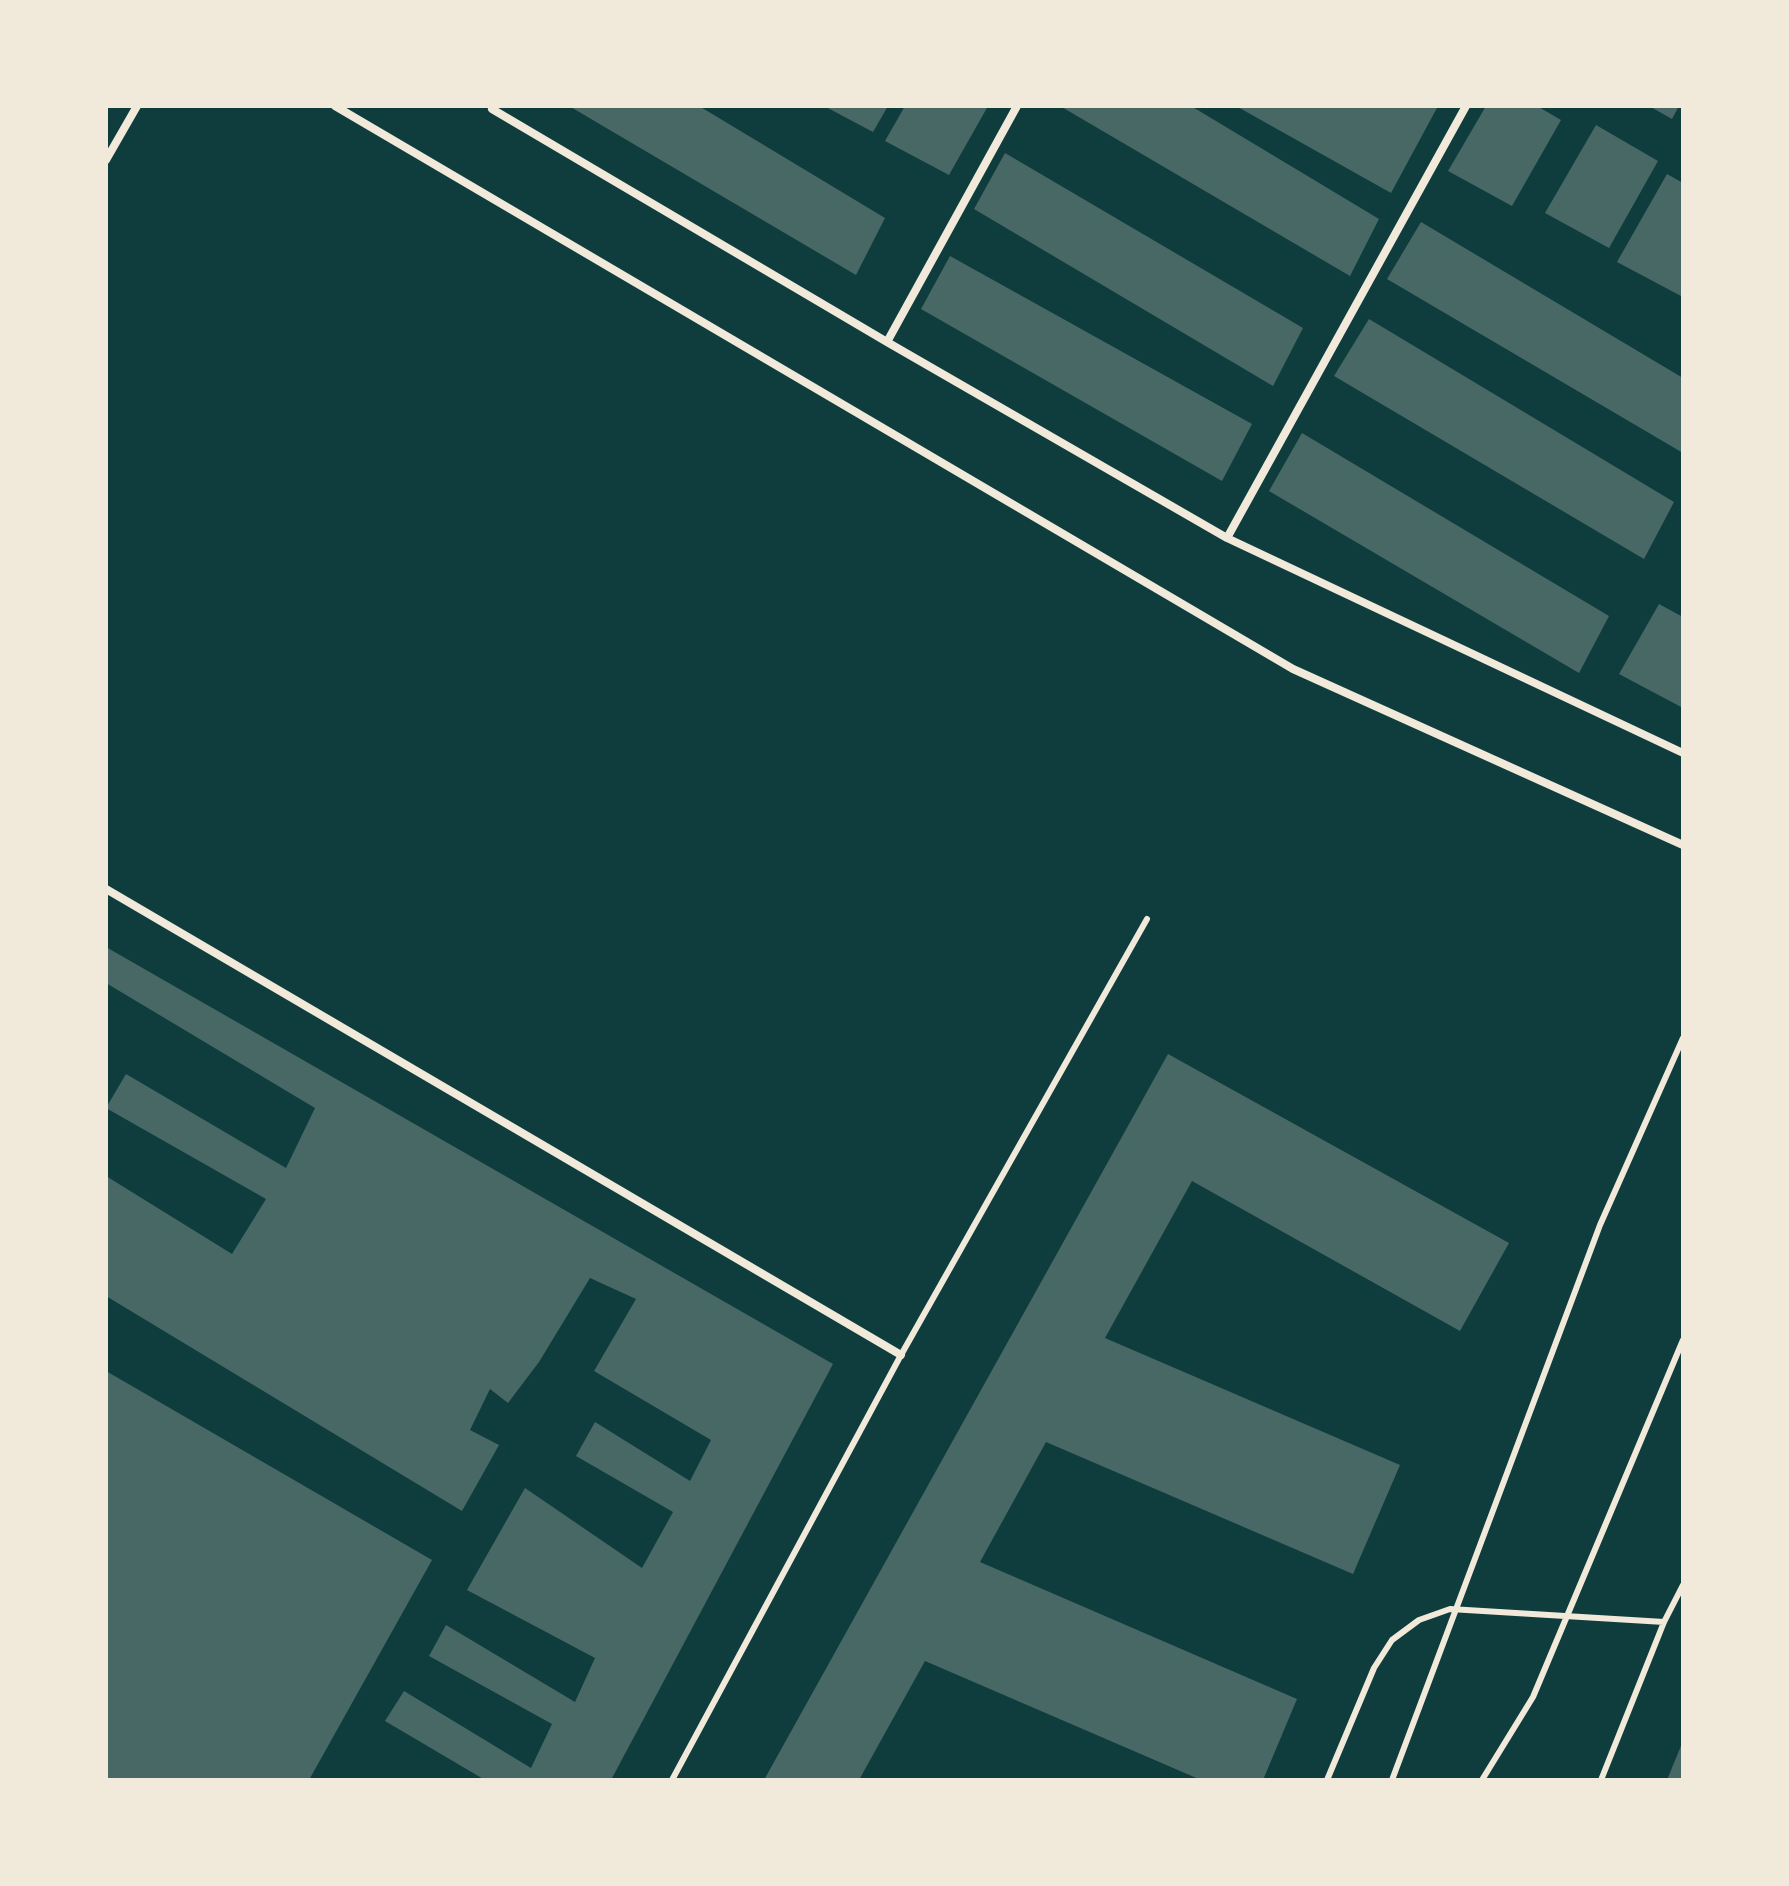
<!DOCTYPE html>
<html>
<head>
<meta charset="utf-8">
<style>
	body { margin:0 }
	#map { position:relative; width:1789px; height:1886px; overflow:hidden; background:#0f3d3e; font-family:"Golos Text",sans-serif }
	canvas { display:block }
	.frame { position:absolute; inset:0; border:108px solid #f1e9da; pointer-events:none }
</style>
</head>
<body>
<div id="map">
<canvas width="1789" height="1886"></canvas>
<div class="frame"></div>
</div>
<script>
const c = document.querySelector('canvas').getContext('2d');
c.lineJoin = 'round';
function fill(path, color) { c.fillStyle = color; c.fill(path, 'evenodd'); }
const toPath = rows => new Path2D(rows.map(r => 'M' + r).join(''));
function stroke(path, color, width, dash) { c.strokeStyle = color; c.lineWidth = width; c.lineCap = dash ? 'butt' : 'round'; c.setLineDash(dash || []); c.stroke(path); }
const building = toPath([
	[569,106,699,106,885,218,856,275],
	[824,106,888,106,873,132],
	[905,106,988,106,949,175,885,141],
	[1060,106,1191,106,1379,219,1350,276],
	[1236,106,1438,106,1391,193],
	[1486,106,1537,106,1561,120,1512,206,1448,171],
	[1649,106,1679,106,1672,119],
	[1596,125,1658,161,1609,248,1545,213],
	[1005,153,1303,328,1273,386,974,209],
	[1667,174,1683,183,1683,292,1681,296,1617,262],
	[1421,222,1683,378,1683,453,1387,279],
	[950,256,1252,424,1222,481,921,309],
	[1369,319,1674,502,1644,559,1334,376],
	[1302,433,1609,616,1579,673,1269,491],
	[1659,604,1683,617,1683,708,1619,674],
	[106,947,833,1364,611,1780,485,1780,385,1721,404,1691,531,1768,552,1724,429,1656,446,1625,575,1702,595,1658,467,1590,525,1488,642,1568,673,1512,576,1456,595,1422,690,1481,711,1440,594,1371,636,1299,590,1278,539,1362,508,1403,490,1389,470,1430,499,1445,462,1511,106,1296,106,1176,232,1254,266,1199,106,1108,126,1074,286,1168,315,1108,106,983],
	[1168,1054,1509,1243,1460,1331,1192,1181,1105,1338,1400,1465,1353,1574,1046,1442,980,1562,1297,1699,1263,1780,1201,1780,925,1661,859,1780,764,1780],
	[106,1371,432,1560,309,1780,106,1780],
	[1683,1741,1683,1780,1667,1780]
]);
const service = toPath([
	[672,1780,901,1355,1147,919],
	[1327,1780,1374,1668,1392,1640,1419,1620,1450,1609,1664,1622],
	[1392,1780,1600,1225,1683,1038],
	[1482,1780,1533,1697,1683,1340],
	[1601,1780,1664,1622,1683,1585]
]);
const minor = toPath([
	[335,106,1293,669,1683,845],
	[494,106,492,109,887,342,1227,538,1466,106],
	[106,160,137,106],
	[887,342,1017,106],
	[1227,538,1683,753],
	[106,889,901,1355]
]);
fill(building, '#486865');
stroke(service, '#f1e9da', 6);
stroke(minor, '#f1e9da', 8);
</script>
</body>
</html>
